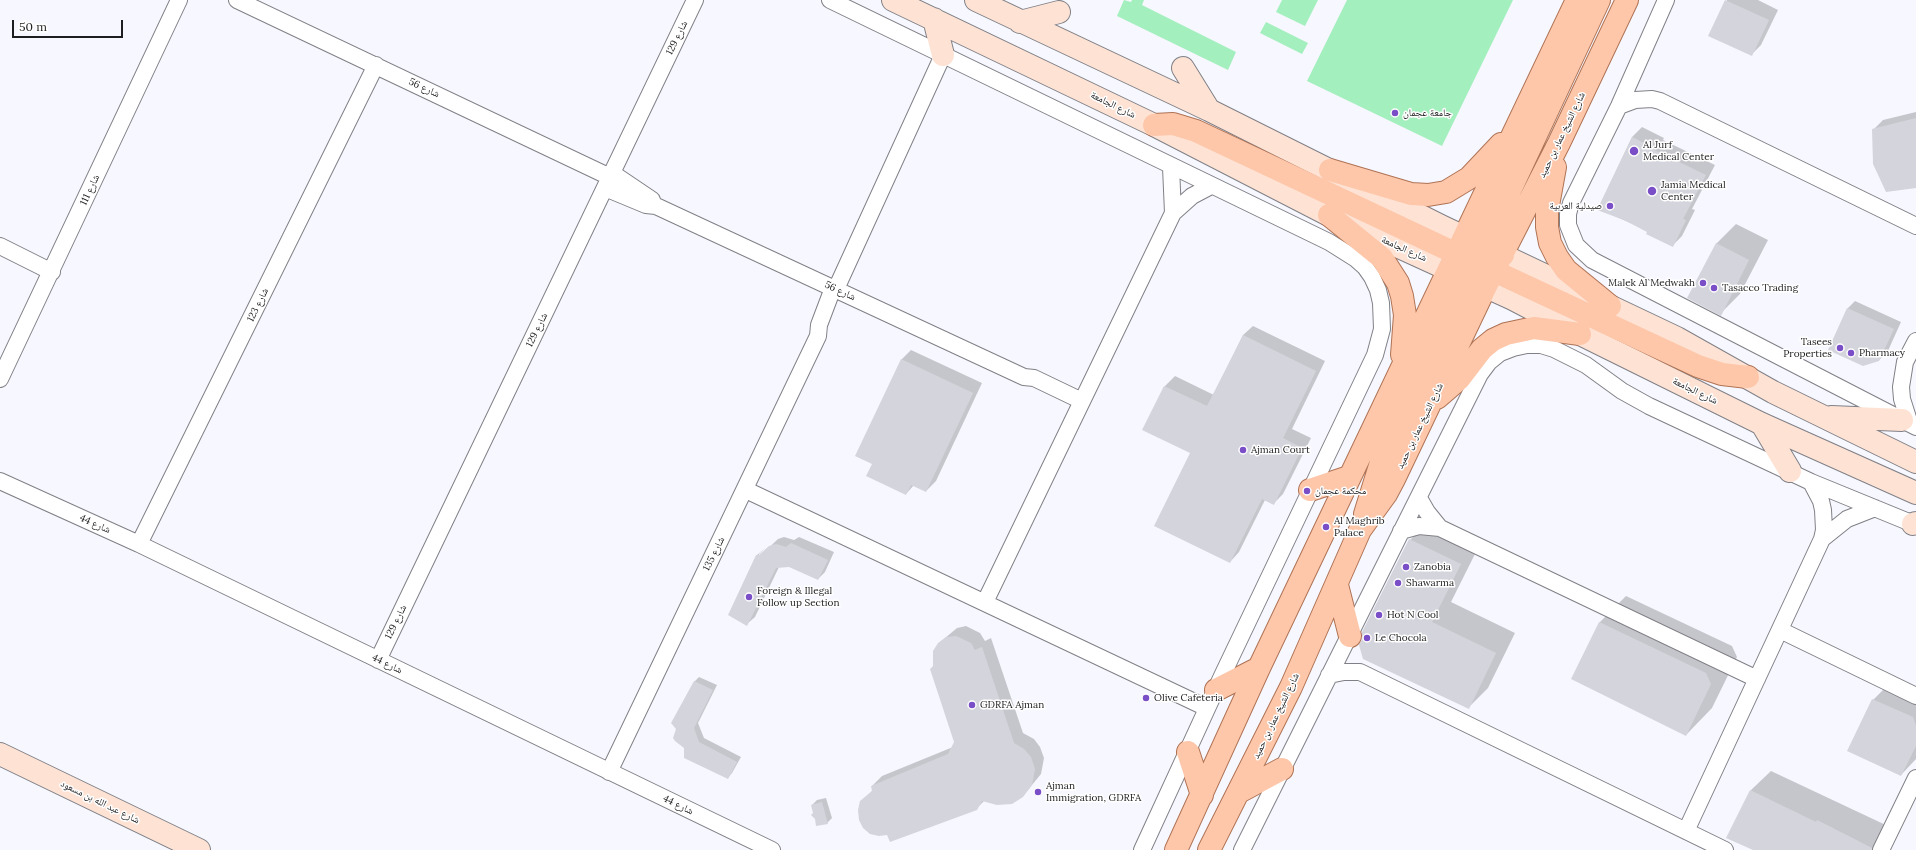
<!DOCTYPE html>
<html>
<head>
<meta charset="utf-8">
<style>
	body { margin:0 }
	#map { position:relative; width:1916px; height:850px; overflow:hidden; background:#f7f7ff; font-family:Lora,serif }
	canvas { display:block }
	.scale { position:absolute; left:12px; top:20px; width:111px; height:18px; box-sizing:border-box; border:2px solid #1e1e20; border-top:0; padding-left:5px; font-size:12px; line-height:14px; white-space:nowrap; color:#1e1e20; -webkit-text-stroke:3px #fff; paint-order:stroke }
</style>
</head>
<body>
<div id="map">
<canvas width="1916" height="850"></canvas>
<div class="scale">50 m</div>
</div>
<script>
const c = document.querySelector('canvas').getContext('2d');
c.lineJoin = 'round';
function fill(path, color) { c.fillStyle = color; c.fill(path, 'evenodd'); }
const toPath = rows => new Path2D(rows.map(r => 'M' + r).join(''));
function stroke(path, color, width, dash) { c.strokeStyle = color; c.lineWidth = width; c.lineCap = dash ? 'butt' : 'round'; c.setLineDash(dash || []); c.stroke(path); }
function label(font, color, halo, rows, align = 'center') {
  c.font = font + ' Lora,"Noto Naskh Arabic",serif'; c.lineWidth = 3; c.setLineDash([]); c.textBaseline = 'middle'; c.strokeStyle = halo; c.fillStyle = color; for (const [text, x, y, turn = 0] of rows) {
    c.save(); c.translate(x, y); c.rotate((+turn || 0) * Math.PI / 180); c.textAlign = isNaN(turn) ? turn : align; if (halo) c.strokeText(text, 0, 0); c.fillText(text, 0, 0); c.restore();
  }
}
const green = toPath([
	[1124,0,1131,2,1132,0,1144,0,1142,5,1236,52,1228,70,1117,16],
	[1282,0,1318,0,1305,26,1276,12],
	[1347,0,1513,0,1442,146,1307,81],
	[1266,22,1308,43,1302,54,1260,33]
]);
const shadow = toPath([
	[1727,0,1758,0,1778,10,1761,45,1751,55,1710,35],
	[1916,112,1916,187,1873,130,1883,120],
	[1642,127,1664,138,1663,140,1715,165,1692,209,1695,210,1682,236,1673,245,1649,231,1598,209,1632,137],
	[1736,224,1768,240,1740,294,1720,314,1716,244],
	[1855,301,1901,322,1887,353,1879,360,1829,350,1848,308],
	[1253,326,1325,361,1292,429,1311,438,1283,494,1273,504,1265,500,1239,552,1230,562,1191,452,1144,429,1165,386,1175,376,1214,395,1243,335],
	[911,350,982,383,936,481,926,491,914,485,906,494,873,463,901,360],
	[1430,520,1480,544,1451,602,1515,633,1488,688,1468,708,1364,658,1410,540],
	[784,537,794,540,799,537,834,552,825,572,818,579,790,566,779,567,755,617,747,624,756,556,765,548,759,554,759,557,778,539],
	[1626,596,1732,646,1737,657,1712,708,1686,735,1599,623],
	[966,626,980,633,985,641,991,638,1023,733,1034,739,1040,747,1044,758,1041,774,1023,796,985,800,976,809,888,834,861,802,873,790,872,786,882,776,953,747,955,742,934,666,939,643,957,628],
	[699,677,717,685,698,723,704,738,741,757,732,773,728,778,685,757,694,682],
	[1893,680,1916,690,1916,759,1901,775,1873,700],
	[1771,771,1890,827,1880,850,1755,850,1751,790],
	[826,798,832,818,827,823,814,813,812,805,817,800]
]);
const building = toPath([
	[1725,0,1769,20,1752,56,1708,36],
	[1916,118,1916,188,1886,192,1873,164,1872,129],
	[1632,137,1654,148,1654,150,1706,175,1683,219,1686,220,1673,247,1646,234,1647,232,1624,220,1597,210],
	[1716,243,1749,260,1721,316,1687,298],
	[1847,308,1894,329,1879,361,1863,366,1828,350],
	[1243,335,1316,371,1283,438,1302,448,1274,505,1262,499,1230,563,1154,526,1190,453,1142,430,1164,386,1207,406],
	[901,359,973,393,926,492,911,485,906,495,866,476,872,464,855,456],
	[1409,539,1461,564,1432,622,1496,653,1469,709,1363,659,1359,645,1362,639,1362,632],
	[791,543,828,560,818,580,789,567,776,568,747,626,728,615,756,555,759,555,769,546,776,544,786,547],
	[1599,622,1706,673,1711,684,1686,736,1571,679],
	[956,636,971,643,975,650,982,647,1014,743,1024,749,1031,757,1035,769,1032,785,1023,797,1012,804,997,805,982,801,977,810,890,842,887,835,879,836,870,834,863,828,859,820,858,810,860,801,872,791,871,786,948,754,954,742,930,669,933,666,933,651,938,643,946,637],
	[694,681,713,690,694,728,699,742,737,762,728,779,684,758,684,748,675,741,673,738,676,729,671,723],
	[1872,699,1913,717,1916,726,1916,746,1901,776,1847,751],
	[1750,790,1816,822,1817,820,1872,848,1872,850,1753,850,1726,838],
	[822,802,828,824,816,826,815,819,811,815,813,813,811,805]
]);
const street = toPath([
	[237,0,610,177],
	[830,0,1329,242,1356,259,1365,267,1372,277,1378,290,1381,303,1382,329,1375,355,1222,676,1142,850],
	[1666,0,1619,106,1571,203,1568,214,1568,225,1576,245,1592,260,1916,427],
	[1619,106,1635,100,1652,99,1660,101,1916,226],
	[1171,167,1173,213],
	[612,173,652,200],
	[605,188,646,205,656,206,1024,377,1034,378,1082,401],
	[0,246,52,272],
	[836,289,943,55],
	[0,379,179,0],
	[1910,424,1902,399,1901,387,1905,362,1916,341],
	[0,481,139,544,772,850],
	[746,490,1207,708],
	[1419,498,1427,512,1440,528],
	[1401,531,1419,526,1440,528,1757,679],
	[1822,539,1847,519,1875,508],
	[139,544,376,65],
	[985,602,1173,213,1192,196,1211,186],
	[1780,630,1916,696],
	[378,660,695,0],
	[1329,675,1344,672,1360,672,1725,850],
	[609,772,818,336,819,325,833,288],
	[1686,831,1822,539,1824,530,1823,510,1821,501,1811,482],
	[1242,850,1480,374,1489,362,1500,353,1513,348,1527,345,1541,345,1554,349,1586,365,1622,391,1649,406,1811,482,1916,525],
	[1881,850,1916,778]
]);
const secondary = toPath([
	[893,0,1154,125,1329,215,1513,299,1580,334,1762,424,1916,493],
	[976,0,1209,110,1441,226,1677,338,1773,392,1916,462],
	[934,19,943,55],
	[1020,22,1059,12],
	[1183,68,1209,110],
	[1831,417,1902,420],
	[1762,424,1790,471],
	[1913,524,1916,523],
	[0,754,199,850]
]);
const primary = toPath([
	[1154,125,1173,124,1196,131,1457,254,1480,258,1503,255],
	[1555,167,1547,211,1547,227,1550,243,1557,257,1566,270,1610,306],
	[1330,170,1411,194,1428,195,1446,192,1469,178,1501,144],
	[1329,215,1382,258,1398,283,1402,296,1405,315,1402,355],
	[1481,266,1494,271,1698,366,1722,374,1748,377],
	[1481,270,1480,258,1484,246,1599,0],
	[1437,398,1459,379,1482,349,1493,340,1506,334,1534,328,1580,334],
	[1310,490,1349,477],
	[1365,514,1382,459,1469,278,1472,266,1470,247],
	[1337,585,1350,636],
	[1216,690,1259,668],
	[1188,752,1202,795],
	[1239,792,1282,769],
	[1176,850,1259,668,1577,0],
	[1209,850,1291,687,1360,530,1386,494,1394,479,1486,286,1559,143,1627,0]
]);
const markers = [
	[1395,113,4,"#7a4ec7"],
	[1634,151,5,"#7a4ec7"],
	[1652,191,5,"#7a4ec7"],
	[1610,206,4,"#7a4ec7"],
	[1703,283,4,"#7a4ec7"],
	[1714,288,4,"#7a4ec7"],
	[1840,348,4,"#7a4ec7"],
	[1851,353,4,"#7a4ec7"],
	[1243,450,4,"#7a4ec7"],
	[1307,491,4,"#7a4ec7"],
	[1326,527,4,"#7a4ec7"],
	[1406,567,4,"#7a4ec7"],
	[1398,583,4,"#7a4ec7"],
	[749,597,4,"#7a4ec7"],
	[1379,615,4,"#7a4ec7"],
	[1367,638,4,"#7a4ec7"],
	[1146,698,4,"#7a4ec7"],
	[972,705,4,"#7a4ec7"],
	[1038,792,4,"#7a4ec7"]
];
const streetNames = [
	["شارع 129",677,38,-64],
	["شارع 56",424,88,25],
	["شارع الجامعة",1113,105,26],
	["شارع الشيخ عمار بن حميد",1562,135,-64],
	["شارع 111",90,190,-65],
	["شارع الجامعة",1404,249,24],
	["شارع 56",840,291,25],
	["شارع 123",258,305,-64],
	["شارع 129",537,330,-64],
	["شارع الجامعة",1695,391,26],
	["شارع الشيخ عمار بن حميد",1420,426,-64],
	["شارع 44",95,524,24],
	["شارع 135",714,554,-64],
	["شارع 129",396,622,-64],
	["شارع 44",387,664,26],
	["شارع الشيخ عمار بن حميد",1276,716,-64],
	["شارع عبد الله بن مسعود",100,802,26],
	["شارع 44",678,805,26]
];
const poiNames = [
	["جامعة عجمان",1403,113],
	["Al Jurf",1643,145],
	["Medical Center",1643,157],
	["Jamia Medical",1661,185],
	["Center",1661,197],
	["صيدلية العربية",1602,206,"right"],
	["Malek Al Medwakh",1695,283,"right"],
	["Tasacco Trading",1722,288],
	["Tasees",1832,342,"right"],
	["Properties",1832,354,"right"],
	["Pharmacy",1859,353],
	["Ajman Court",1251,450],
	["محكمة عجمان",1315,491],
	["Al Maghrib",1334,521],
	["Palace",1334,533],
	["Zanobia",1414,567],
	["Shawarma",1406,583],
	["Foreign & Illegal",757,591],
	["Follow up Section",757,603],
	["Hot N Cool",1387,615],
	["Le Chocola",1375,638],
	["Olive Cafeteria",1154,698],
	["GDRFA Ajman",980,705],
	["Ajman",1046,786],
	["Immigration, GDRFA",1046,798]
];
fill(green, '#a3efbd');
fill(shadow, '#0003');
fill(building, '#d4d5dc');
stroke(street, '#808087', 18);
stroke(secondary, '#808087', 24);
stroke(primary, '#af7355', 24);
stroke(street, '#fff', 16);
stroke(secondary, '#fee3d5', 22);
stroke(primary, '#fec7aa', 22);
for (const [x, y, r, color] of markers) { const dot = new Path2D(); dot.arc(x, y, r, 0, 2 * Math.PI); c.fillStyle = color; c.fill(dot); stroke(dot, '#fff', 1.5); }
label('10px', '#1e1e20', '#fff', streetNames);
label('10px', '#1e1e20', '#fff', poiNames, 'left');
</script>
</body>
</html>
